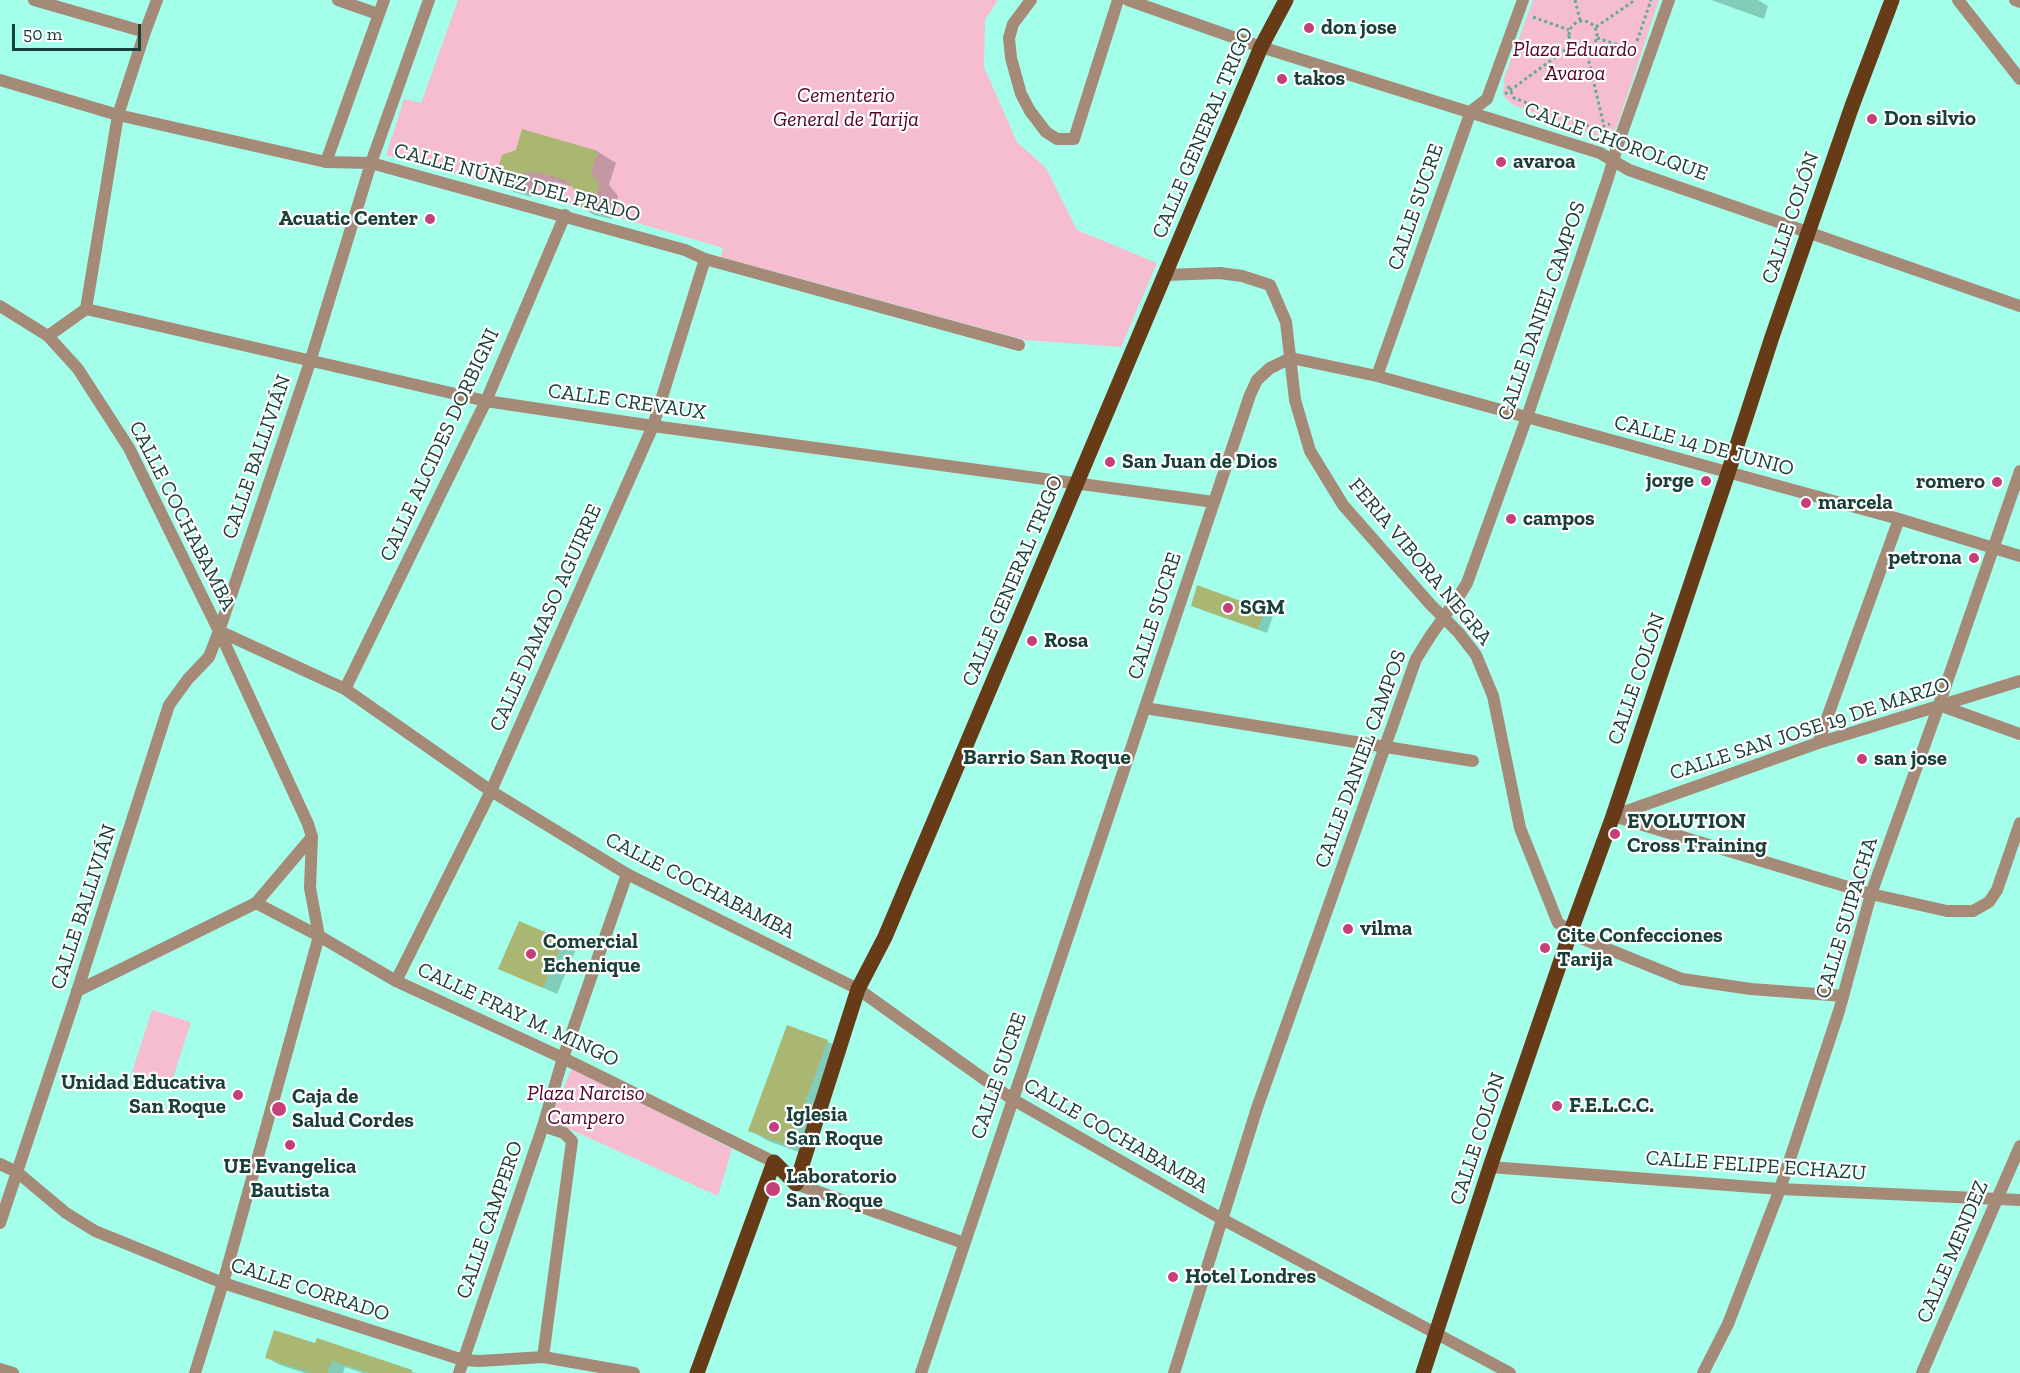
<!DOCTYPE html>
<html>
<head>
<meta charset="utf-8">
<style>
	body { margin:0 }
	#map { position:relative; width:2020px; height:1373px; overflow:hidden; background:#a3ffe9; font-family:"Zilla Slab",serif }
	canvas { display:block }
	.scale { position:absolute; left:12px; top:24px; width:129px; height:27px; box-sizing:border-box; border:3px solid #194038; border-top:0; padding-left:8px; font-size:18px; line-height:21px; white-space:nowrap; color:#194038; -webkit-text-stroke:4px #fff; paint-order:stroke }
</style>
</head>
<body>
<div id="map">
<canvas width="2020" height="1373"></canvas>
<div class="scale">50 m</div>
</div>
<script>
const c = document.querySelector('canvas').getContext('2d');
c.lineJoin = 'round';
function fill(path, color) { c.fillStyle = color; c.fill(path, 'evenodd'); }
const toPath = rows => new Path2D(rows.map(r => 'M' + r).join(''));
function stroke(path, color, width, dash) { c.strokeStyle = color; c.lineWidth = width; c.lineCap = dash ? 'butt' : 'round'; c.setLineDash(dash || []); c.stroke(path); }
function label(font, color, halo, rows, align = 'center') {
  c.font = font + ' "Zilla Slab",serif'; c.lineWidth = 4.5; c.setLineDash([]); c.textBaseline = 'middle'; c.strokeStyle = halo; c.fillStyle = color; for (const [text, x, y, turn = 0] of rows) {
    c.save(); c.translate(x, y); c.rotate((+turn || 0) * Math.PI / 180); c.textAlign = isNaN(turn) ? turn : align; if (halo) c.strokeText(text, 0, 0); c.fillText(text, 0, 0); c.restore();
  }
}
const green = toPath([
	[458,0,998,0,985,20,984,67,1017,142,1046,168,1077,230,1157,263,1121,347,1025,340,721,257,723,248,593,210,386,155,404,99,421,103],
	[1533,0,1659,0,1619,120,1616,128,1610,133,1596,136,1516,106,1509,102,1503,95,1504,78],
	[152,1010,191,1022,171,1084,132,1072],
	[572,1068,732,1149,718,1196,549,1120]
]);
const shadow = toPath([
	[1711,0,1758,0,1768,6,1764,19],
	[523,131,598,152,616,163,609,185,618,196,612,219,594,215,576,204,578,195,574,187,556,182,543,183,535,189,531,197,514,192,496,182,517,151],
	[1193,605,1264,611,1273,616,1267,633,1202,610],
	[563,942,576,949,557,994,500,968],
	[788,1027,827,1041,846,1052,807,1155,768,1141,750,1130],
	[318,1340,416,1373,363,1373,345,1367,343,1373,305,1373,280,1365,266,1357,316,1345]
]);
const building = toPath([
	[522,129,598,151,591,173,600,184,593,210,574,205,576,195,572,186,566,180,536,172,524,173,516,178,512,188,494,183,502,155,516,150],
	[1197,585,1265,610,1258,629,1191,606],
	[519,921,564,940,543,988,498,969],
	[787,1025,828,1040,789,1146,748,1131],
	[274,1330,315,1343,317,1338,412,1370,411,1373,370,1373,332,1361,327,1373,312,1373,265,1358]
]);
const path = toPath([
	[1575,0,1580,20],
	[1533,17,1569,30],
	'1569 35a14 14 0 1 1 28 0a14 14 0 1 1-28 0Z',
	[1596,27,1635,0],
	[1597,38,1634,50],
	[1637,41,1651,0],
	[1586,49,1606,135],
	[1508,86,1514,98,1596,129,1610,124],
	[1505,94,1572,45]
]);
const pedestrian = toPath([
	[1165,275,1220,273,1242,276,1270,285,1286,322,1295,400,1310,451,1343,505,1430,604,1459,633,1476,655,1493,696,1520,828,1558,923,1583,939,1682,979,1751,989,1843,996]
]);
const minor = toPath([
	[34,0,145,32],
	[338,0,378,14],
	[1031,0,1013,24,1009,38,1011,58,1021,94,1030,111,1046,132,1057,139,1074,139,1118,0],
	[1128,0,1261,47,1600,153,1629,170,2020,306],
	[1958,0,2020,79],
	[2015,0,2020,2],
	[0,80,118,115,326,162],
	[705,259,1019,345],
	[86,309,118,115,145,32,157,0],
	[48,336,86,309,486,401,653,426,1214,502],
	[1377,376,1471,111,1487,99,1523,0],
	[1459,596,1467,583,1527,417,1608,178,1618,144,1669,0],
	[345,689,486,401,565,215],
	[1939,705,2020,734],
	[1145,708,1473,761],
	[1818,743,1899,519],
	[1613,816,1871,894,1947,911,1973,911,1989,902,1997,890,2020,823],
	[1613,816,1818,743,2020,681],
	[256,903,319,936,396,981,563,1058,774,1162],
	[396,981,491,791],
	[77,991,256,903,312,837],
	[543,1126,564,1133,572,1141,543,1357],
	[0,1164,17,1172,66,1213,95,1231,223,1283,463,1360,480,1361,543,1357,634,1373],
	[1490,1167,1780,1189,2020,1200],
	[796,1184,964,1243],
	[0,1369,13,1373],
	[459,1373,543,1126,563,1058,627,874],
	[921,1373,1250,395,1257,380,1270,368,1291,358,1377,376,1899,519,2020,556],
	[1174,1373,1257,1108,1416,659,1431,635],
	[1703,1373,1728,1324,1780,1189,1839,1011,1871,894,1939,705,2020,471],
	[1922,1373,2020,1146]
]);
const tertiary = toPath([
	[384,0,326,162,371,163,685,250,705,259,653,426,491,791],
	[0,306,48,336,78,369,129,448,219,631,308,824,312,837,310,888,319,936,223,1283,195,1373],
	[219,631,345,689,491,791,627,874,858,989,1012,1099,1222,1219,1510,1373],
	[0,1223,73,1004,169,705,188,679,209,657,219,631,310,362,371,163,429,0]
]);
const primary = toPath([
	[697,1373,774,1162,796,1184,858,989,885,937,1261,47,1286,0],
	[1423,1373,1490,1167,1571,931,1613,816,1728,473,1772,337,1852,106,1892,0]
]);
const minorBridge = toPath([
	[1431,635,1459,596]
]);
const markers = [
	[1309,28,6,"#c63e7a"],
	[1282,79,6,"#c63e7a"],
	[1872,119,6,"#c63e7a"],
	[1501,162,6,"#c63e7a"],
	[430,219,6,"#c63e7a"],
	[1110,462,6,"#c63e7a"],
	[1706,481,6,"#c63e7a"],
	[1997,482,6,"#c63e7a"],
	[1806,503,6,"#c63e7a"],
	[1511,519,6,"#c63e7a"],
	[1974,558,6,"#c63e7a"],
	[1228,608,6,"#c63e7a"],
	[1032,641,6,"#c63e7a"],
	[1862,759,6,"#c63e7a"],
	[1615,834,6,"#c63e7a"],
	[1348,929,6,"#c63e7a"],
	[1545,948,6,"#c63e7a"],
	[531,954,6,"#c63e7a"],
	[238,1095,6,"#c63e7a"],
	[1557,1106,6,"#c63e7a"],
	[279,1109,8,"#c63e7a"],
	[774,1127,6,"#c63e7a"],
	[290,1145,6,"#c63e7a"],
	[773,1189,8,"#c63e7a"],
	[1173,1277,6,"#c63e7a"]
];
const poiNames = [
	["don jose",1321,28],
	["takos",1294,79],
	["Don silvio",1884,119],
	["avaroa",1513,162],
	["Acuatic Center",418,219,"right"],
	["San Juan de Dios",1122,462],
	["jorge",1694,481,"right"],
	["romero",1985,482,"right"],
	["marcela",1818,503],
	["campos",1523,519],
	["petrona",1962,558,"right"],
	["SGM",1240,608],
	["Rosa",1044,641],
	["san jose",1874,759],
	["EVOLUTION",1627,822],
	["Cross Training",1627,846],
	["vilma",1360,929],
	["Cite Confecciones",1557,936],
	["Tarija",1557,960],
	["Comercial",543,942],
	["Echenique",543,966],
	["Unidad Educativa",226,1083,"right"],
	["San Roque",226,1107,"right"],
	["Caja de",292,1097],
	["Salud Cordes",292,1121],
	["F.E.L.C.C.",1569,1106],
	["Iglesia",786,1115],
	["San Roque",786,1139],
	["UE Evangelica",290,1167,"center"],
	["Bautista",290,1191,"center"],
	["Laboratorio",786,1177],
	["San Roque",786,1201],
	["Hotel Londres",1185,1277]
];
const parkNames = [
	["Plaza Eduardo",1575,50],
	["Avaroa",1575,74],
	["Cementerio",846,96],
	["General de Tarija",846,120],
	["Plaza Narciso",586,1094],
	["Campero",586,1118]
];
const streetNames = [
	["CALLE GENERAL TRIGO",1203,133,-67],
	["CALLE CHOROLQUE",1616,142,20],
	["CALLE NÚÑEZ DEL PRADO",517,183,15],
	["CALLE SUCRE",1416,207,-71],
	["CALLE COLÓN",1791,218,-71],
	["CALLE DANIEL CAMPOS",1542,311,-71],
	["CALLE CREVAUX",627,402,8],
	["CALLE ALCIDES DORBIGNI",440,445,-65],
	["CALLE 14 DE JUNIO",1704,446,15],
	["CALLE BALLIVIÁN",257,457,-71],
	["CALLE COCHABAMBA",182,516,63],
	["FERIA VIBORA NEGRA",1420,562,50],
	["CALLE GENERAL TRIGO",1013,581,-67],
	["CALLE SUCRE",1155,616,-72],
	["CALLE DAMASO AGUIRRE",546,618,-66],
	["CALLE COLÓN",1637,679,-71],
	["CALLE SAN JOSE 19 DE MARZO",1810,729,-18],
	["CALLE DANIEL CAMPOS",1361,759,-70],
	["CALLE COCHABAMBA",700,886,27],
	["CALLE BALLIVIÁN",84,907,-72],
	["CALLE SUIPACHA",1847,918,-73],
	["CALLE FRAY M. MINGO",518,1015,25],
	["CALLE SUCRE",999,1076,-71],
	["CALLE COCHABAMBA",1116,1136,30],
	["CALLE COLÓN",1478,1139,-72],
	["CALLE FELIPE ECHAZU",1756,1166,4],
	["CALLE CAMPERO",490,1220,-71],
	["CALLE MENDEZ",1953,1252,-67],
	["CALLE CORRADO",310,1290,18]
];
const neighbourhoodNames = [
	["Barrio San Roque",1047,758]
];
fill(green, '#f5bdcf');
fill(shadow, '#0003');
fill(building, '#aab772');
stroke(path, '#65a999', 3, [3, 3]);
stroke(pedestrian, '#a48a77', 12);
stroke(minor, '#a48a77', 12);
stroke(tertiary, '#a48a77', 12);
stroke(primary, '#673b17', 15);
stroke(minorBridge, '#a48a77', 12);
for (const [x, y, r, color] of markers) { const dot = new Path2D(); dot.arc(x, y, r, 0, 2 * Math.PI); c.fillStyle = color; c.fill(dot); stroke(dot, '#fff', 2); }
label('bold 21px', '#194038', '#fff', poiNames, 'left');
label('italic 21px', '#54002b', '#fff', parkNames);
label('21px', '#194038', '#fff', streetNames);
label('bold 22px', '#194038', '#fff', neighbourhoodNames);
</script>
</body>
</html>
